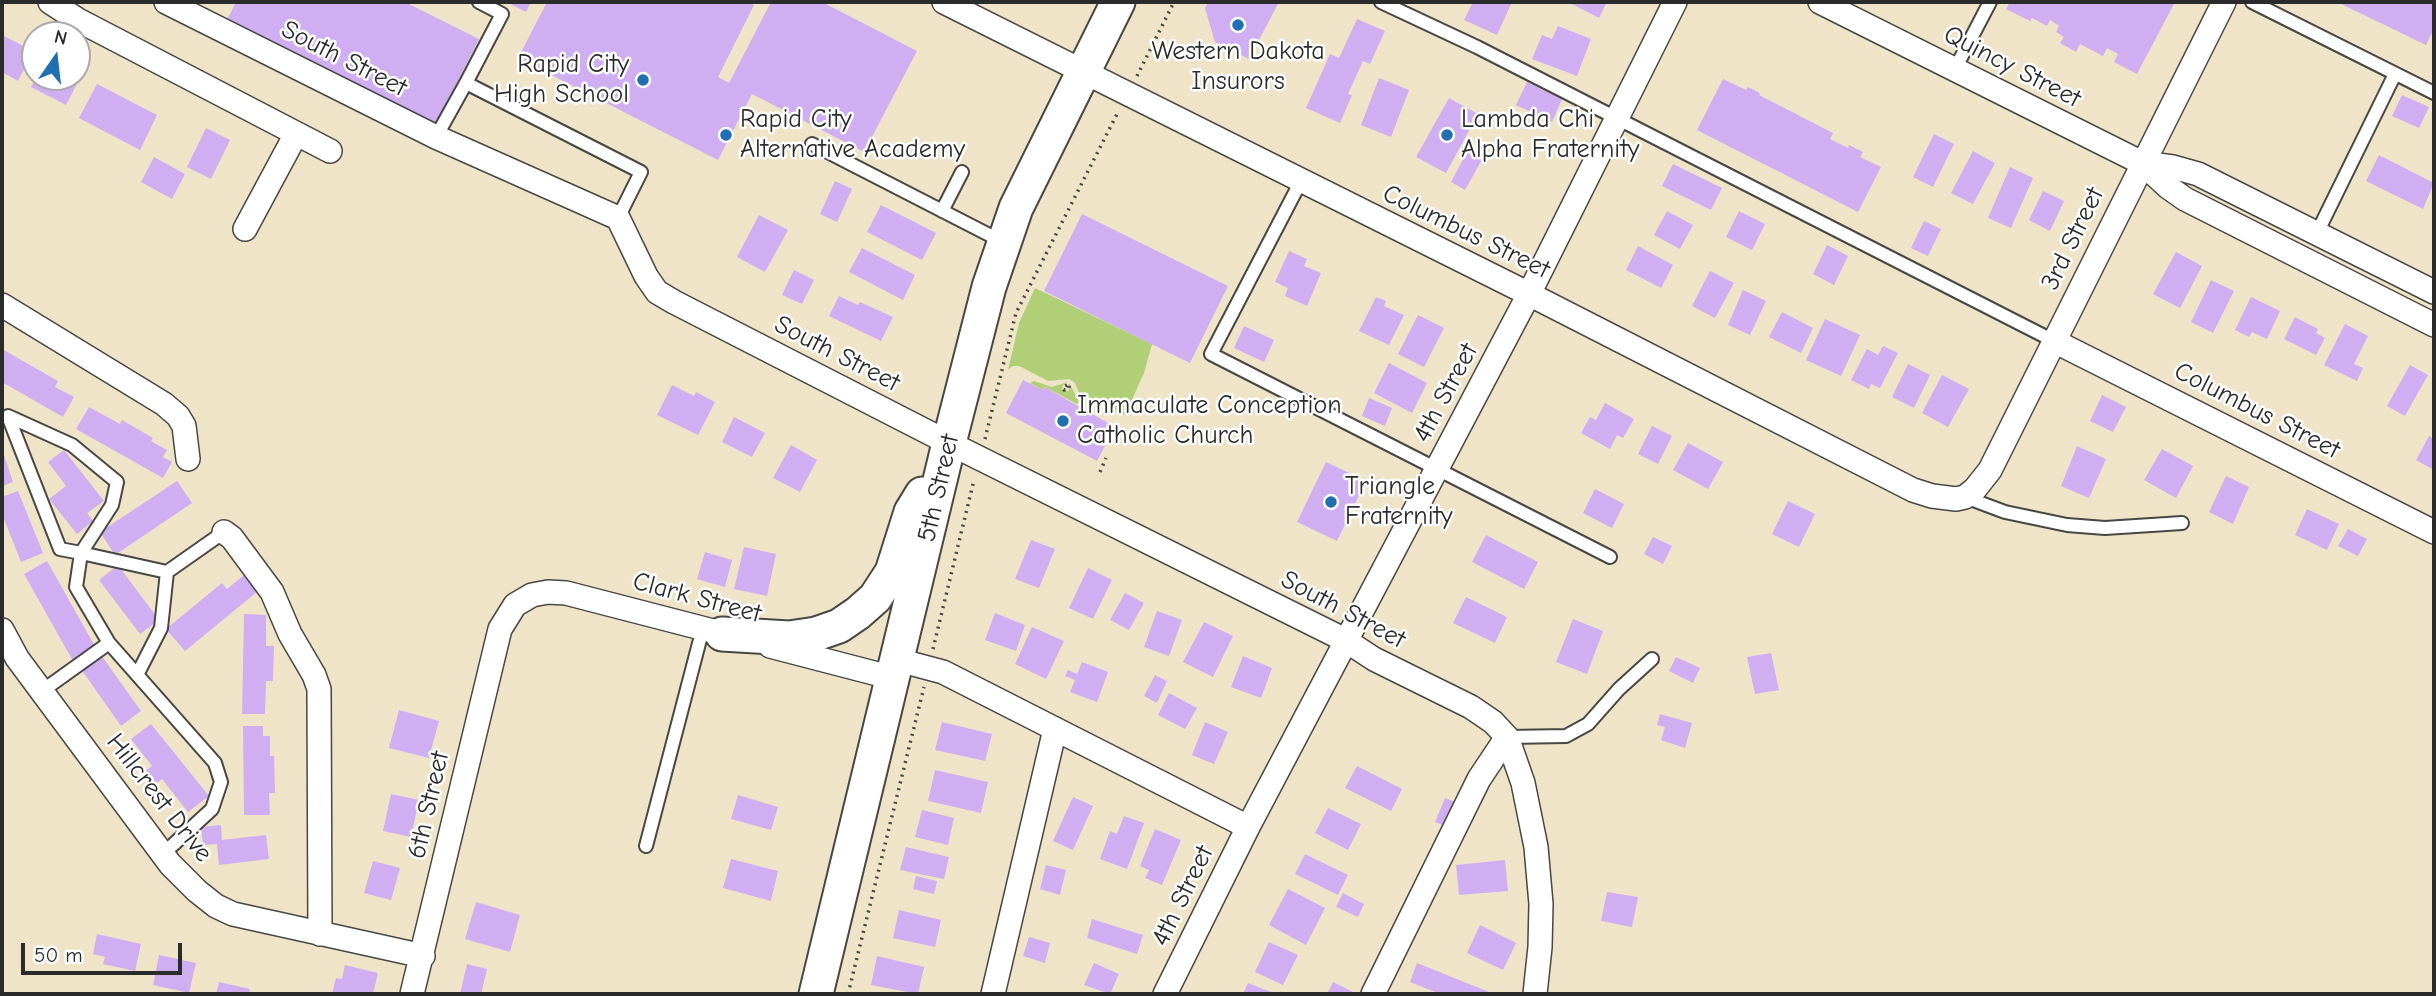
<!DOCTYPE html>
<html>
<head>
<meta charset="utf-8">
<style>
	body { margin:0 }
	#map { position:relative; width:2436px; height:996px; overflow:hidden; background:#efe4c8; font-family:"Comic Neue",sans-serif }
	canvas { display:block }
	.frame { position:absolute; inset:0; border:4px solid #2b2b2b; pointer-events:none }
	.north { position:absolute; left:21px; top:21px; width:70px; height:70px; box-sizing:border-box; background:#fff; border:2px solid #aaa; border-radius:50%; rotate:14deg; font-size:19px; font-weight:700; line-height:28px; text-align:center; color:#2b2b2b }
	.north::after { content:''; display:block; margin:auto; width:24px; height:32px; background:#1f6fb2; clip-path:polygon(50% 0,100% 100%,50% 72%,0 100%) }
	.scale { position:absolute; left:21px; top:943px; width:161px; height:32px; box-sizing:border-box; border:4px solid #2b2b2b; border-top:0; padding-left:9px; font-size:21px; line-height:24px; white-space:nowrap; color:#2b2b2b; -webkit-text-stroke:5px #fff; paint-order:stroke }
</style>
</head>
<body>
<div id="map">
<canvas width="2436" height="996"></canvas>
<div class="frame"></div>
<div class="north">N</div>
<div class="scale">50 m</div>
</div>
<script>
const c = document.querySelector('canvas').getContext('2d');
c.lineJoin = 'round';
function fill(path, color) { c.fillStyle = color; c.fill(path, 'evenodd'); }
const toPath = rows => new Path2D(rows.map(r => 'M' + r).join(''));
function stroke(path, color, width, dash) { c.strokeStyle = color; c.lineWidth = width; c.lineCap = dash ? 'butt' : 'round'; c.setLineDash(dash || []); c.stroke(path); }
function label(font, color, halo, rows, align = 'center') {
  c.font = font + ' "Comic Neue",sans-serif'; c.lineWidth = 5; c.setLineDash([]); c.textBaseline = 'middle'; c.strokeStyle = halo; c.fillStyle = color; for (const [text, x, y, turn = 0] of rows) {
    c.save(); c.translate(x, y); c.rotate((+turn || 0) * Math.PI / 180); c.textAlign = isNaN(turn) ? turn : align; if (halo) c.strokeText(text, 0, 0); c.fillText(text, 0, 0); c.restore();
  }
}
const green = toPath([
	[1035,288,1152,344,1144,373,1125,415,1079,393,1075,383,1069,379,1048,381,1019,366,1013,366,1008,370,1019,323],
	[1034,381,1052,387,1067,382,1063,385,1062,390,1069,391,1069,383,1079,401,1077,404,1045,387,1043,390,1030,383]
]);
const building = toPath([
	[236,2,405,2,479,39,435,126,227,20],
	[506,2,531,2,526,12],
	[547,2,748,2,754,5,718,77,729,83,771,2,822,2,917,51,864,152,752,94,718,160,518,58],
	[1208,2,1279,2,1249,59,1215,42,1205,8],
	[1473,2,1512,2,1497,35,1464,20],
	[1568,2,1607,2,1599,18],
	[2010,2,2175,2,2137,74,2114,62,2118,54,2107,48,2103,56,2080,44,2076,52,2060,43,2064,37,2056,32,2059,26,2050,20,2047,26,2032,18,2030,21,2006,9],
	[2337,2,2434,2,2434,28,2426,45],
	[1357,19,1385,31,1370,64,1363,61,1348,94,1352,95,1340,123,1306,108,1330,54,1339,58],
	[1558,26,1591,39,1577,76,1532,59,1542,35,1552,39],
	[2,35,33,51,18,81,2,72],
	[77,74,81,76,66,105,31,87,36,77,77,77],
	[1379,78,1409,90,1391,137,1361,125],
	[1723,79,1746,90,1748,87,1760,93,1759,95,1833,133,1830,139,1848,148,1849,145,1863,152,1860,157,1881,167,1858,212,1697,130],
	[1527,82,1562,99,1552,122,1516,105],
	[97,84,157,115,140,150,79,118],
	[2402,95,2429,107,2419,128,2392,116],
	[1449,98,1478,114,1446,173,1416,157],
	[206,128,230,140,211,179,187,167],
	[1934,134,1954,144,1933,187,1913,177],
	[1469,148,1484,156,1465,190,1451,182],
	[1973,151,1995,163,1973,204,1951,193],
	[2379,155,2434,183,2423,209,2366,181],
	[154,157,185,174,172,199,141,182],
	[1673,164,1722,188,1711,210,1662,186],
	[2010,167,2033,178,2011,228,1988,218],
	[835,181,852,189,837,222,820,214],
	[2043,191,2064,201,2050,231,2029,220],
	[881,205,936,233,922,260,867,232],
	[1667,211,1693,225,1680,249,1654,235],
	[1739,211,1765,224,1752,250,1726,237],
	[1082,214,1228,286,1190,363,1044,291],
	[759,215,788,230,765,272,737,257],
	[1924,221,1941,229,1928,256,1911,248],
	[1827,245,1848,256,1834,285,1813,274],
	[1638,246,1673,265,1661,288,1626,270],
	[862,248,915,275,903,300,849,272],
	[1289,251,1307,259,1304,266,1321,273,1307,306,1285,296,1288,288,1275,282],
	[2176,252,2202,266,2180,308,2153,294],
	[794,270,814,280,802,304,782,295],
	[1710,271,1734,283,1715,318,1692,306],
	[2211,280,2234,291,2213,333,2191,322],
	[1743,290,1766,301,1750,335,1728,325],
	[839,296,858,305,860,302,893,317,881,341,829,316],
	[1376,297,1386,301,1384,306,1404,315,1389,345,1359,331],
	[2251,297,2280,311,2267,339,2252,332,2249,337,2235,330],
	[1782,312,1813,328,1801,353,1769,337],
	[1418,315,1444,328,1424,367,1398,354],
	[2295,317,2318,329,2316,333,2325,338,2316,355,2284,339],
	[1825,319,1860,335,1841,376,1806,360],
	[2345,324,2368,336,2354,364,2363,368,2357,381,2324,365],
	[1244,326,1274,340,1264,362,1234,348],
	[1883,346,1898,353,1880,388,1871,384,1869,389,1851,380,1867,349,1878,355],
	[2,349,58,381,55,387,74,397,63,417,2,382],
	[1389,363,1427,383,1412,413,1374,393],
	[1908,364,1930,375,1914,408,1892,397],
	[2410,365,2428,375,2405,416,2387,406],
	[1942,375,1969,389,1948,427,1922,413],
	[1023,380,1043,390,1045,387,1115,427,1097,461,1006,413],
	[672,385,694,396,696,392,715,402,698,435,657,415],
	[2102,395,2126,407,2113,432,2090,421],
	[1369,398,1392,408,1385,426,1362,416],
	[1605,403,1634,419,1623,438,1617,435,1610,449,1581,433,1590,417,1596,420],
	[89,407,120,424,122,420,153,438,151,441,167,450,163,457,172,462,163,478,76,429],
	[734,417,765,433,752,457,722,442],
	[1652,426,1672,436,1658,464,1638,454],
	[2429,436,2434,439,2434,470,2416,460],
	[1688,443,1723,462,1708,489,1673,470],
	[791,445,817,460,800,492,773,478],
	[2077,446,2106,459,2089,498,2061,486],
	[2,449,13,482,2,486],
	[2162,449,2193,466,2176,498,2144,480],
	[64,450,104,501,87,513,93,521,77,534,49,499,66,486,48,462],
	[1326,462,1366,481,1337,541,1297,522],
	[2226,476,2249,487,2233,524,2209,512],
	[177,481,192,503,115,555,100,532],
	[1595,489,1624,504,1612,528,1583,513],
	[18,491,43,553,21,562,2,514,2,497],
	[1788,501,1815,514,1799,547,1772,534],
	[2307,509,2339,524,2327,550,2295,535],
	[2348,529,2367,539,2358,556,2338,546],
	[1486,535,1538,562,1524,589,1472,562],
	[1653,537,1672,546,1663,564,1644,554],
	[1031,540,1055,549,1039,588,1015,579],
	[744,547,776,554,767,596,734,589],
	[705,552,732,560,725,587,697,579],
	[47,561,96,648,73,661,24,574],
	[118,565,159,620,140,634,99,580],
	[1088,568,1112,580,1093,619,1069,608],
	[249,571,263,587,185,651,166,629,222,583,227,589],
	[1125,593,1144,603,1129,630,1110,620],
	[1466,597,1507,617,1495,643,1453,623],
	[1157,611,1182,620,1169,656,1144,647],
	[995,613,1025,625,1016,651,985,640],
	[244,614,266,615,266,646,274,646,273,681,266,681,265,714,242,714],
	[1573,619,1603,631,1587,674,1556,662],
	[1204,622,1233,636,1213,677,1183,662],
	[1032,627,1064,641,1046,679,1015,664],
	[1771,653,1779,690,1755,694,1747,657],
	[101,655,141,711,121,726,81,669],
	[1243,656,1272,668,1261,698,1231,687],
	[1676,657,1700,668,1693,683,1669,671],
	[1082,662,1108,672,1097,702,1070,692,1075,680,1065,676,1068,670,1077,674],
	[1155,675,1167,681,1157,703,1144,696],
	[1169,693,1197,708,1185,729,1158,715],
	[399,710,439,721,429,758,389,748],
	[1660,714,1692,723,1685,748,1661,740,1665,727,1657,725],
	[942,722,992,734,985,761,935,750],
	[1205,722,1228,732,1214,764,1192,755],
	[151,724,209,796,188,812,162,779,153,786,143,773,152,766,131,739],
	[243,726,263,726,263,736,270,736,270,756,274,756,275,793,269,793,270,815,244,815],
	[1357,766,1402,789,1391,811,1345,788],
	[935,770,988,782,981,813,928,801],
	[391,794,419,800,411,837,383,831],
	[738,795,778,807,771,830,731,819],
	[1073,797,1093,806,1073,850,1053,841],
	[1445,798,1460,804,1450,828,1435,822],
	[1328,808,1361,824,1348,850,1315,833],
	[922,810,954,818,948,845,915,837],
	[1124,816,1144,823,1127,869,1100,859,1110,831,1117,834],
	[221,825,222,840,266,835,269,859,219,865,217,844,203,845,201,827],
	[1155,829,1181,840,1162,885,1145,878,1149,870,1140,866],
	[906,847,949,857,944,879,900,870],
	[1305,854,1348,875,1338,895,1295,874],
	[731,859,778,871,771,901,723,888],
	[1505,860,1508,891,1459,895,1456,865],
	[373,861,400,868,391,900,364,893],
	[1046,865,1066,870,1060,895,1040,889],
	[916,876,937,881,934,894,913,889],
	[1288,889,1325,908,1306,945,1269,925],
	[1607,892,1638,897,1632,927,1601,921],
	[1343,893,1364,904,1358,917,1336,907],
	[476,902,520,915,510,952,465,939],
	[899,910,941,920,935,947,893,938],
	[1092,919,1143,935,1137,954,1087,938],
	[1480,925,1516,943,1503,970,1467,953],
	[97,934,141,944,135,971,103,964,105,957,93,954],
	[1029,937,1050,943,1045,963,1023,956],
	[1269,942,1298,955,1283,985,1255,972],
	[159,955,196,963,189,993,153,985],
	[877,956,924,967,918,994,871,985],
	[1094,963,1119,974,1110,994,1084,985],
	[1417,963,1494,994,1440,994,1410,982],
	[467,964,487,969,481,994,460,994],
	[345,965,378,973,373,994,332,994,336,978,342,979],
	[219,982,250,989,249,994,216,994],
	[1333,982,1357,994,1327,994],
	[1248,983,1276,994,1243,994]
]);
const path = toPath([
	[1137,76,1174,2],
	[1067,385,1063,387,1064,390,1069,389,1069,381],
	[985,439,1016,313,1117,114],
	[1100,472,1106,458],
	[933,649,974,480],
	[848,994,924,687]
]);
const lane = toPath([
	[479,2,502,14,466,83,641,172,618,218],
	[1381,2,1477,47,2054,341],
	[2252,2,2434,93],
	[1955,69,1990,2],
	[436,137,466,83],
	[812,144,1003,242],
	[1301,181,1211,354,1610,557],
	[942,211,962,172],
	[2317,233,2395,74],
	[1965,497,2005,512,2067,525,2105,528,2182,523],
	[109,643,215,763,221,782,212,809,163,854],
	[137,675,161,628,167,572],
	[42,691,109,643,76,587,81,553,112,505,117,482,72,445,8,416,60,549,81,553,167,572,224,532],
	[1507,737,1566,736,1588,724,1619,689,1652,659],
	[646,846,703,628]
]);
const street = toPath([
	[50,2,78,20,330,151],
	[166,2,436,137,618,218,646,276,657,292,674,302,949,443,1345,640,1374,659,1471,707,1493,722,1507,737,1523,783,1536,847,1541,904,1540,947,1535,994],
	[944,2,1529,294,1913,490,1932,496,1956,499,1965,497,1975,489,1990,470,2224,2],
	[1820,2,2142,163,2168,187,2185,199,2434,325],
	[2142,163,2173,167,2198,174,2434,292],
	[245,229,296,134],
	[2,305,164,404,178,416,184,426,188,459],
	[2054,341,2434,532],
	[224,532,232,538,272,592,290,634,314,675,319,689,320,934],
	[2,630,17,658,170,864,197,891,216,906,233,914,423,956],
	[770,646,893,678],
	[898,660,943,672,1248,827],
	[412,994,500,629,515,605,532,595,548,592,566,593,736,637],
	[993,994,1055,729],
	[1165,994,1248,827,1529,294,1675,2],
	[1373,994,1479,779,1507,737]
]);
const secondary = toPath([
	[722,634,789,638,816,634,839,626,858,613,875,598,892,572,911,512,922,494],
	[816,994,949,443,989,287,1016,208,1118,2]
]);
const markers = [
	[1238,25,7,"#1f6fb2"],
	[643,80,7,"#1f6fb2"],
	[726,135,7,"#1f6fb2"],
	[1447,135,7,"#1f6fb2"],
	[1063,421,7,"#1f6fb2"],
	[1331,502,7,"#1f6fb2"]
];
const poiNames = [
	["Western Dakota",1238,52,"center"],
	["Insurors",1238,82,"center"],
	["Rapid City",629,65,"right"],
	["High School",629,95,"right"],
	["Rapid City",740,120],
	["Alternative Academy",740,150],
	["Lambda Chi",1461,120],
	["Alpha Fraternity",1461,150],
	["Immaculate Conception",1077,406],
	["Catholic Church",1077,436],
	["Triangle",1345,487],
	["Fraternity",1345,517]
];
const streetNames = [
	["South Street",344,59,27],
	["Quincy Street",2012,67,27],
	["Columbus Street",1466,232,26],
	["3rd Street",2073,239,-64],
	["South Street",837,354,27],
	["4th Street",1446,393,-62],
	["Columbus Street",2257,411,27],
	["5th Street",939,488,-77],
	["Clark Street",697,598,15],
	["South Street",1343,610,28],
	["Hillcrest Drive",159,798,52],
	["6th Street",429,805,-77],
	["4th Street",1183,896,-64]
];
fill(green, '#b1cf76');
fill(building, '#cfaff1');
stroke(lane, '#484743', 16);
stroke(street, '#484743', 26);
stroke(secondary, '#484743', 37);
stroke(path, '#484743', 3.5, [2, 5]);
stroke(lane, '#fff', 12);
stroke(street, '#fff', 23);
stroke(secondary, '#fff', 33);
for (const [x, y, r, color] of markers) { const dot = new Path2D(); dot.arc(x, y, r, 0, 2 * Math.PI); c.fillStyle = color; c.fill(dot); stroke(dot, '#fff', 2.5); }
label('26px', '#2b2b2b', '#fff', poiNames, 'left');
label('26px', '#2b2b2b', '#fff', streetNames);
</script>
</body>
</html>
